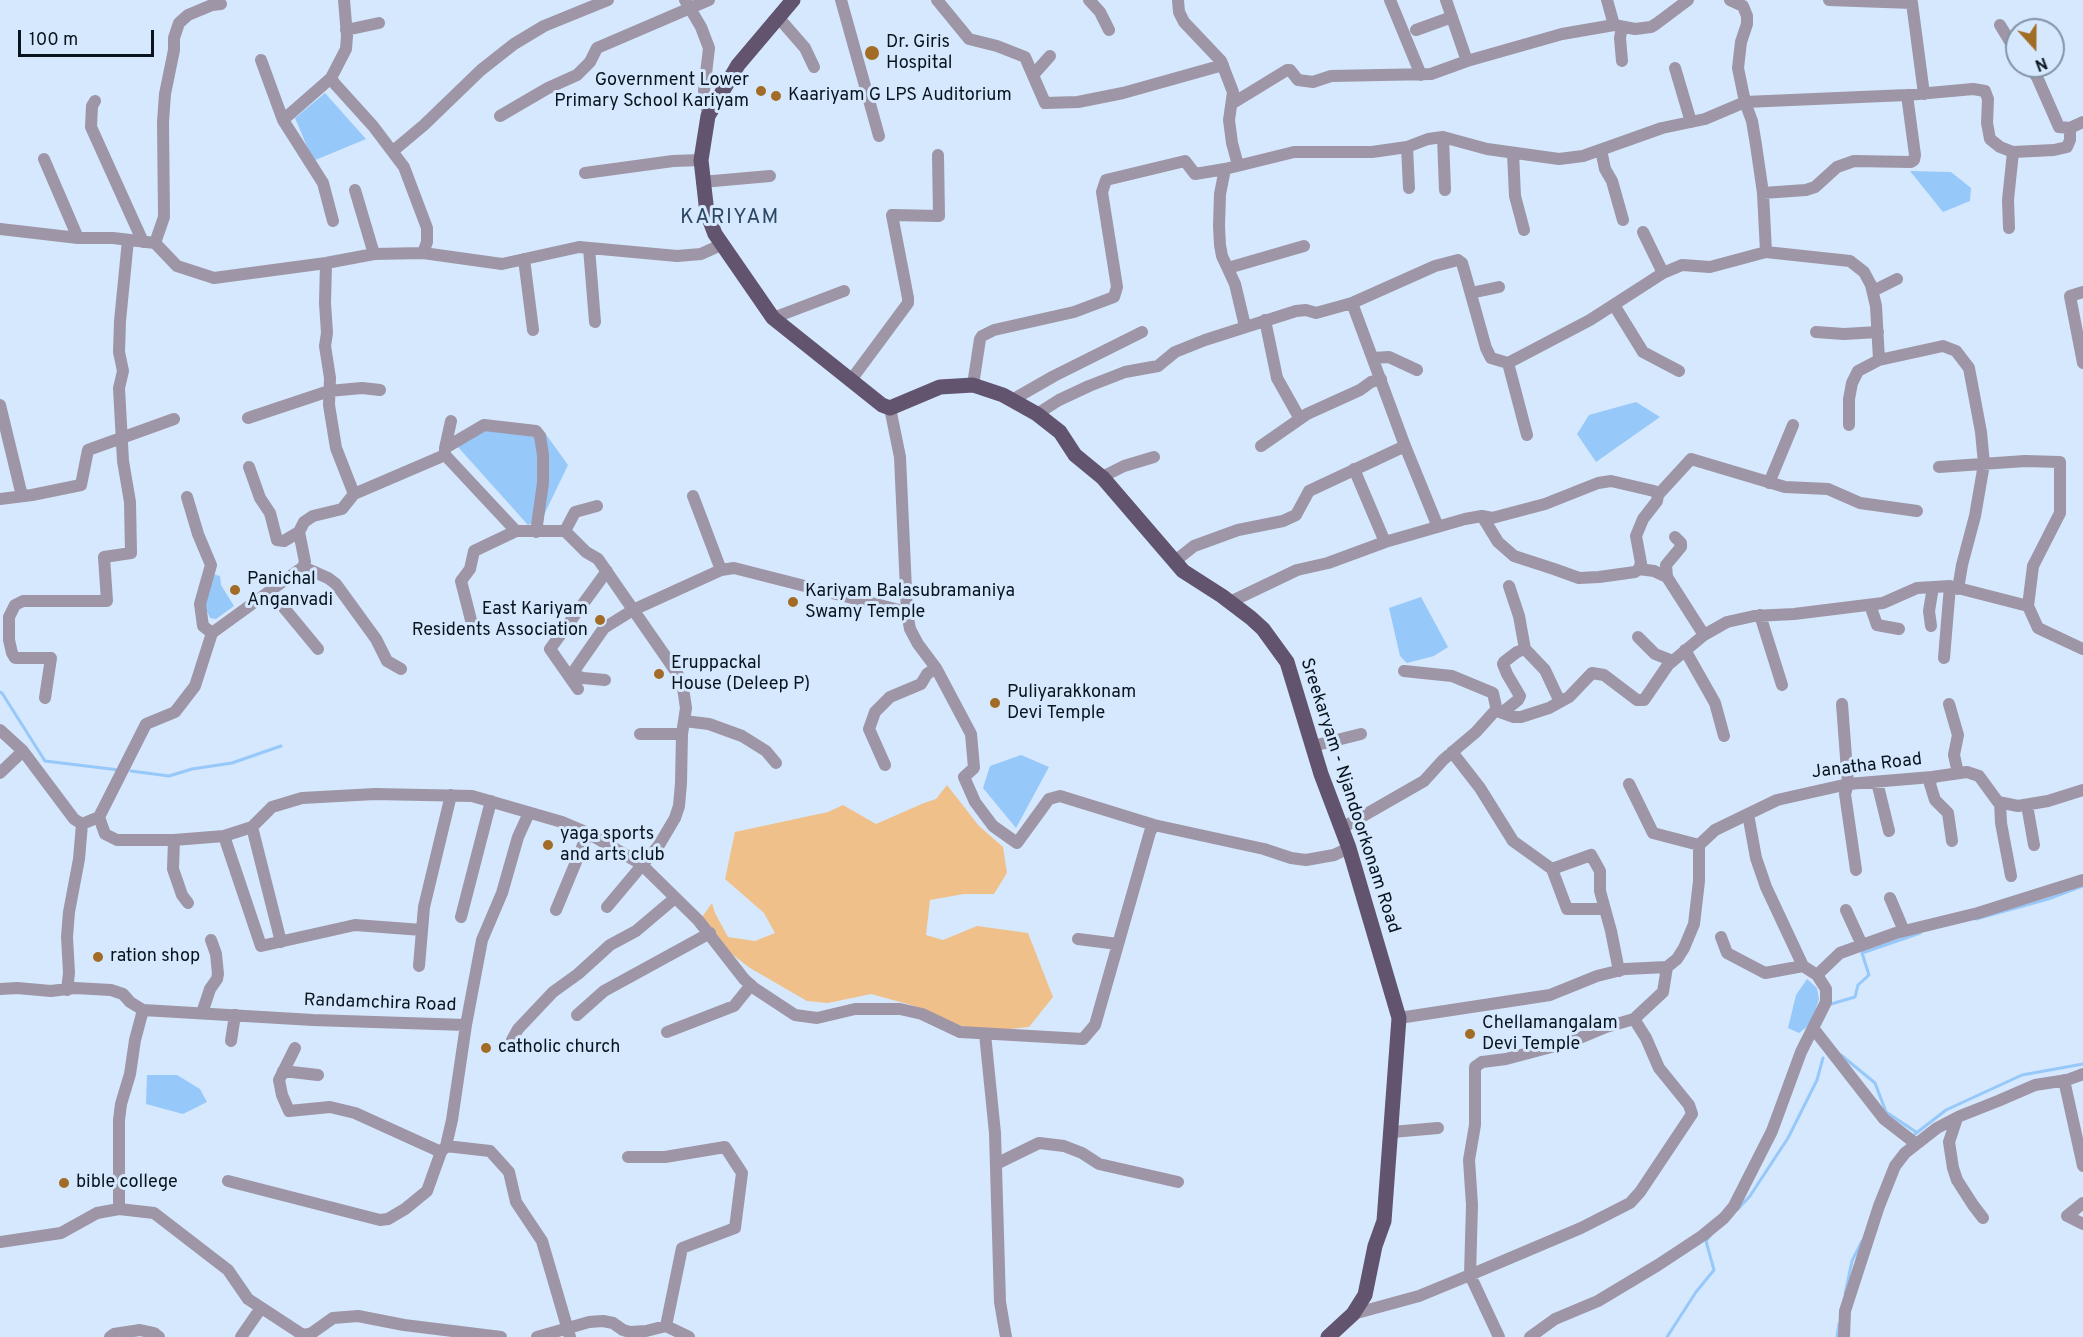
<!DOCTYPE html>
<html>
<head>
<meta charset="utf-8">
<style>
	body { margin:0 }
	#map { position:relative; width:2083px; height:1337px; overflow:hidden; background:#d5e8fd; font-family:Overpass,sans-serif }
	canvas { display:block }
	.north { position:absolute; left:2005px; top:18px; width:60px; height:60px; box-sizing:border-box; background:#d5e8fd; border:2px solid #8393a4; border-radius:50%; rotate:159deg; font-size:16px; font-weight:700; line-height:24px; text-align:center; color:#09141f }
	.north::after { content:''; display:block; margin:auto; width:21px; height:27px; background:#a26c26; clip-path:polygon(50% 0,100% 100%,50% 72%,0 100%) }
	.scale { position:absolute; left:18px; top:30px; width:136px; height:27px; box-sizing:border-box; border:3px solid #09141f; border-top:0; padding-left:8px; font-size:18px; line-height:21px; white-space:nowrap; color:#09141f; -webkit-text-stroke:4px #d5e8fd; paint-order:stroke }
</style>
</head>
<body>
<div id="map">
<canvas width="2083" height="1337"></canvas>
<div class="north">N</div>
<div class="scale">100 m</div>
</div>
<script>
const c = document.querySelector('canvas').getContext('2d');
c.lineJoin = 'round';
function fill(path, color) { c.fillStyle = color; c.fill(path, 'evenodd'); }
const toPath = rows => new Path2D(rows.map(r => 'M' + r).join(''));
function stroke(path, color, width, dash) { c.strokeStyle = color; c.lineWidth = width; c.lineCap = dash ? 'butt' : 'round'; c.setLineDash(dash || []); c.stroke(path); }
function label(font, color, halo, rows, align = 'center') {
  c.font = font + ' Overpass,sans-serif'; c.lineWidth = 6; c.setLineDash([]); c.textBaseline = 'middle'; c.strokeStyle = halo; c.fillStyle = color; for (const [text, x, y, turn = 0] of rows) {
    c.save(); c.translate(x, y); c.rotate((+turn || 0) * Math.PI / 180); c.textAlign = isNaN(turn) ? turn : align; if (halo) c.strokeText(text, 0, 0); c.fillText(text, 0, 0); c.restore();
  }
}
const green = toPath([
	[947,785,979,826,1003,847,1007,873,994,894,964,894,930,900,926,935,943,940,977,926,1028,933,1053,997,1029,1027,990,1031,964,1027,911,1005,871,994,828,1003,807,1001,750,968,729,952,702,917,712,903,715,913,728,937,755,941,775,933,764,913,725,879,735,832,828,812,843,805,876,824,924,803,936,799]
]);
const water = toPath([
	[325,93,366,139,313,161,295,118],
	[1910,171,1951,172,1971,188,1970,201,1943,212],
	[1636,402,1660,417,1596,462,1577,434,1589,415],
	[497,421,545,433,568,465,543,517,528,525,458,447],
	[212,574,220,576,221,585,234,606,216,619,210,618,206,609,204,590],
	[1421,597,1448,647,1434,656,1407,663,1400,656,1389,608],
	[1021,755,1049,767,1016,828,983,788,990,766],
	[1807,979,1817,988,1819,999,1813,1018,1807,1027,1799,1033,1788,1028,1796,995],
	[147,1075,177,1075,200,1089,207,1102,183,1114,146,1104]
]);
const stream = toPath([
	[0,692,2,693,45,761,119,770],
	[131,771,169,776,192,769,232,763,281,746],
	[1976,919,2048,899,2083,886],
	[1831,1004,1855,997,1858,985,1869,975,1862,953,1920,933],
	[1841,1055,1875,1083,1886,1112,1916,1132],
	[1915,1134,1946,1110,2022,1075,2083,1064],
	[1738,1209,1750,1196,1788,1138,1817,1080,1823,1058],
	[1845,1294,1852,1261,1862,1241],
	[1667,1337,1696,1292,1714,1270,1706,1241,1710,1236],
	[1837,1337,1839,1324]
]);
const minor = toPath([
	[344,0,347,36,346,49,331,78,335,84,373,126,404,167,427,228,427,242,423,253],
	[685,0,701,27,709,48,704,91,708,116],
	[841,0,879,136],
	[937,0,969,39,997,46,1025,57,1045,103,1078,102,1123,93,1223,65],
	[1089,0,1100,12,1109,30],
	[1178,0,1179,12,1184,22,1221,61,1233,92,1229,120,1232,143,1238,165],
	[1390,0,1421,75],
	[1446,0,1467,61,1562,34,1614,25],
	[1607,0,1614,25,1635,29,1651,27,1656,24,1688,0],
	[1730,0,1743,6,1747,16,1747,24,1741,42,1738,68,1745,102,1752,121,1756,145,1763,193,1766,252,1850,261,1864,272,1871,285,1876,306,1879,360,1943,346,1956,351,1969,368,1981,432,1984,464,1975,516,1962,565,1958,589],
	[1829,0,1912,3,1924,94],
	[778,17,805,48,814,67],
	[2000,25,2017,53],
	[346,30,379,23],
	[1416,30,1452,17],
	[261,60,283,120,323,183,333,221],
	[1622,61,1620,38,1622,27],
	[2028,66,2037,77,2059,127,2070,128,2083,122],
	[1675,68,1691,122],
	[1034,74,1050,56],
	[95,101,92,106,91,127,143,242],
	[1233,103,1287,70,1290,70,1298,80,1313,82,1331,76,1431,74,1467,61],
	[500,116,548,88,577,75,590,62,597,48,709,0],
	[283,120,331,78],
	[1407,147,1409,188],
	[1601,150,1605,169,1612,181,1623,220],
	[393,151,424,125,481,70,514,44,544,26,608,0],
	[1513,153,1515,196,1524,230],
	[44,159,78,238],
	[585,173,673,161,701,160],
	[702,182,770,176],
	[355,190,374,254],
	[1445,190,1443,137,1487,149,1559,159,1583,156,1662,128,1705,119,1745,102,1907,95,1973,89,1985,91,1988,99,1987,123,1990,139,2000,147,2013,152,2054,150,2067,147,2070,140,2070,128],
	[1763,193,1806,190,1815,187,1837,167,1854,161,1911,162,1914,160,1915,155,1907,95],
	[2009,228,2008,200,2013,152],
	[0,229,78,238,113,238,155,243,177,266,214,278,326,263,374,254,423,253,502,264,579,247,677,256,701,254,723,244],
	[1643,232,1663,273],
	[155,243,164,217,163,122,165,94,174,50,174,38,179,23,188,15,212,5,221,4],
	[589,248,595,322],
	[524,259,533,330],
	[326,263,325,303,327,333,325,346,330,378,329,405,336,448,354,494],
	[1228,268,1304,246],
	[1873,291,1897,279],
	[2083,292,2070,296,2083,363],
	[1471,293,1499,287],
	[1352,303,1405,446,1438,527],
	[1614,305,1643,352,1679,371],
	[773,318,844,291],
	[1265,320,1277,378,1300,419],
	[1245,326,1235,284,1222,256,1220,245,1219,226,1220,194,1225,169,1294,152,1372,152,1407,147,1428,139,1443,137],
	[1816,332,1844,334,1878,332],
	[1373,358,1389,357,1417,370],
	[1508,363,1527,435],
	[851,380,908,303,908,298,892,215,939,216,938,155],
	[973,385,980,339,982,336,994,330,1074,312,1114,297,1117,287,1102,192,1106,180,1185,161,1195,174,1225,169],
	[1012,400,1054,376,1142,332],
	[0,405,22,496],
	[890,408,900,457,907,612,910,629,918,644,936,668,971,734,974,768,964,777,975,802,993,826,1017,843,1049,799,1060,796,1154,825,1264,849,1291,858,1306,860,1334,855,1349,848],
	[1037,414,1059,400,1089,386,1125,372,1158,366,1175,352,1205,340,1296,311,1306,310,1316,313,1352,303,1435,266,1458,260,1462,263,1465,273,1486,348,1491,358,1508,363,1590,320,1663,273,1682,265,1710,267,1766,252],
	[248,418,329,391,362,388,380,390],
	[1849,425,1849,399,1852,383,1858,371,1879,360],
	[1261,446,1307,414,1360,390,1371,382,1381,379],
	[445,448,451,421],
	[445,455,354,494,342,509,313,516,304,522,299,532,305,562,303,567,212,633,195,686,175,712,146,724,99,817,105,834,117,840,174,840,224,836,252,827,272,807,302,798,375,794,472,796,562,822,588,833,641,864,698,920,744,979,754,988,795,1015,817,1018,855,1009,900,1009,922,1014,960,1032,1083,1039,1095,1025,1150,832,1154,825],
	[445,455,516,531,565,531,586,552,598,559,677,673,683,688,686,708,682,734,681,783,679,806,675,818,659,845,607,907],
	[445,455,445,448,484,425,536,431,540,436,543,455,543,483,536,532],
	[249,467,260,498,270,513,277,540,284,541,299,532],
	[1939,467,2025,461,2060,462,2060,513,2033,566,2028,606,2038,628,2083,649],
	[1354,469,1385,542],
	[1102,477,1124,466,1154,457],
	[1769,483,1793,425],
	[1658,495,1691,459,1785,487,1828,489,1860,503,1917,511],
	[693,496,721,570],
	[187,497,198,534,211,565,200,604,203,626,212,633],
	[0,499,32,495,81,485,88,450,174,419],
	[1482,516,1498,542,1514,556,1554,569,1579,578,1599,577,1635,572,1639,569,1654,571,1667,577],
	[565,531,575,512,597,506],
	[1675,537,1681,543,1681,547,1666,565,1667,577,1704,635],
	[1175,561,1194,546,1238,530,1283,521,1296,515,1309,491,1405,446],
	[303,567,328,578,336,584,376,639,387,661,401,669],
	[1509,586,1519,616,1525,649,1545,670,1560,702],
	[270,591,318,649],
	[1230,602,1297,570,1328,563,1385,542,1465,519,1482,516,1492,518,1545,504,1598,483,1611,481,1654,491,1658,495,1657,501,1643,519,1636,536,1641,563,1639,569],
	[1870,605,1877,625,1899,629],
	[1760,615,1782,685],
	[472,624,461,581,470,569,474,551,516,531],
	[1931,626,1929,611,1933,587],
	[1638,637,1655,654,1673,661],
	[1685,650,1715,703,1724,736],
	[1944,658,1950,586],
	[1404,671,1452,676,1493,693,1497,711],
	[605,680,583,678,577,676,574,671,604,628,633,610,721,570,734,568,907,612],
	[578,689,550,649,607,571],
	[45,698,51,658,15,658,12,653,9,640,9,617,15,605,23,601,107,601,104,557,131,553,130,502,123,461,119,388,123,371,119,352,120,321,128,240],
	[1842,704,1848,784,1845,794,1856,870],
	[1949,704,1958,735,1954,755,1958,773],
	[1503,712,1518,700,1520,696,1507,674,1503,664,1504,662,1517,652,1525,649],
	[684,721,709,724,742,736,766,751,776,763],
	[0,730,23,751,74,819,82,824,99,817],
	[640,734,682,734],
	[1313,746,1361,734],
	[1452,752,1480,788,1513,841,1552,869,1591,855,1600,871,1600,891,1611,931,1619,971],
	[885,765,869,729,875,712,890,697,921,684,927,674,936,668],
	[0,773,23,751],
	[1932,777,1930,784,1935,800,1948,813,1952,841],
	[1877,782,1889,831],
	[1629,784,1653,833,1699,845],
	[2000,802,2001,823,2011,876],
	[2027,805,2034,845],
	[1748,814,1756,858,1766,887,1803,966,1817,975],
	[252,827,281,942],
	[1342,828,1424,781,1443,760,1476,732,1494,712,1497,711,1514,717,1521,717,1549,708,1569,697,1592,673,1604,675,1637,700,1644,700,1668,665,1704,635,1727,622,1754,616,1794,614,1883,603,1917,588,1950,586,2028,606],
	[224,836,261,946,355,925,422,930],
	[174,840,173,869,182,895,188,903],
	[1552,869,1567,909,1605,909],
	[1890,898,1904,931],
	[556,910,588,833],
	[1846,910,1862,945],
	[461,917,491,801],
	[1721,937,1727,953,1765,973,1803,966],
	[1078,939,1118,944],
	[419,966,424,907,451,795],
	[0,989,17,988,51,991,75,988,111,990,123,994,130,1002,143,1010,313,1020,466,1025,482,940,502,893,518,837,529,813],
	[67,990,69,973,67,937,69,912,79,859,82,824],
	[202,1013,210,989,217,979,218,974,216,954,211,940],
	[577,1015,604,991,710,933],
	[1399,1018,1550,995,1597,976,1625,969,1667,967,1677,959,1684,948,1694,924,1699,881,1699,845,1715,830,1777,800,1848,784,1932,777,1967,772,1979,776,1998,802,2018,806,2048,801,2083,790],
	[1634,1019,1663,992,1667,967],
	[466,1025,452,1120,446,1146,490,1151,509,1172,516,1202,542,1241,570,1337],
	[1813,1028,1884,1119,1915,1143],
	[667,1032,734,1006,751,985],
	[985,1034,995,1133,1000,1302,1006,1337],
	[512,1040,518,1029,553,992,578,974,610,945,636,931,675,898],
	[231,1041,235,1015],
	[295,1048,279,1080,282,1095,289,1111,330,1107,355,1113,441,1152],
	[283,1071,318,1075],
	[2064,1080,2083,1166],
	[1957,1118,1949,1142,1953,1168,1957,1180,1973,1205,1983,1218],
	[1392,1132,1438,1128],
	[628,1157,665,1157,725,1147,742,1173,735,1228,682,1248,666,1326],
	[996,1164,1039,1143,1064,1146,1082,1153,1099,1164,1178,1182],
	[228,1181,380,1220,388,1219,405,1209,427,1191,441,1152,446,1146],
	[2083,1203,2067,1216,2083,1224],
	[119,1209,119,1120,121,1104,130,1074,135,1040,143,1010],
	[0,1242,61,1233,97,1213,119,1209,154,1213,228,1270,248,1299,303,1335,312,1333,333,1318,358,1316,404,1325,501,1337],
	[1353,1314,1419,1296,1470,1275,1581,1228,1630,1203,1640,1192,1692,1114,1689,1105,1659,1068,1646,1038,1634,1019,1606,1027,1570,1042,1506,1059,1482,1062,1475,1067,1475,1125,1469,1160,1472,1205,1470,1275,1499,1337],
	[110,1337,114,1334,140,1330,154,1333,159,1337],
	[241,1337,261,1308],
	[537,1337,589,1322,603,1321,613,1323,623,1330,630,1332,646,1331,666,1326,689,1337],
	[1530,1337,1555,1319,1598,1301,1658,1265,1702,1236,1724,1218,1734,1206,1772,1131,1801,1052,1826,1002,1826,989,1817,975,1840,953,1896,933,1978,913,2083,880],
	[1844,1337,1845,1311,1879,1206,1895,1166,1905,1153,1937,1128,1960,1116,1998,1101,2035,1085,2067,1080,2083,1074]
]);
const major = toPath([
	[793,0,738,65,708,116,701,160,707,213,715,234,773,318,882,405,890,408,940,387,973,385,1003,395,1037,414,1060,432,1075,455,1103,478,1183,571,1222,596,1251,618,1263,629,1287,662,1321,774,1349,848,1399,1018,1384,1221,1375,1246,1365,1295,1353,1314,1328,1337]
]);
const markers = [
	[872,53,8,"#a26c26"],
	[761,91,6,"#a26c26"],
	[776,96,6,"#a26c26"],
	[235,590,6,"#a26c26"],
	[793,602,6,"#a26c26"],
	[600,620,6,"#a26c26"],
	[659,674,6,"#a26c26"],
	[995,703,6,"#a26c26"],
	[548,845,6,"#a26c26"],
	[98,957,6,"#a26c26"],
	[1470,1034,6,"#a26c26"],
	[486,1048,6,"#a26c26"],
	[64,1183,6,"#a26c26"]
];
const poiNames = [
	["Dr. Giris",886,43],
	["Hospital",886,64],
	["Government Lower",749,81,"right"],
	["Primary School Kariyam",749,102,"right"],
	["Kaariyam G LPS Auditorium",788,96],
	["Panichal",247,580],
	["Anganvadi",247,601],
	["Kariyam Balasubramaniya",805,592],
	["Swamy Temple",805,613],
	["East Kariyam",588,610,"right"],
	["Residents Association",588,631,"right"],
	["Eruppackal",671,664],
	["House (Deleep P)",671,685],
	["Puliyarakkonam",1007,693],
	["Devi Temple",1007,714],
	["yaga sports",560,835],
	["and arts club",560,856],
	["ration shop",110,957],
	["Chellamangalam",1482,1024],
	["Devi Temple",1482,1045],
	["catholic church",498,1048],
	["bible college",76,1183]
];
const streetNames = [
	["Janatha Road",1867,767,-7],
	["Sreekaryam - Njandoorkonam Road",1349,796,72],
	["Randamchira Road",380,1004,2]
];
const quarterNames = [
	["KARIYAM",730,219]
];
fill(green, '#f0c08a');
fill(water, '#97c8fa');
stroke(stream, '#97c8fa', 3);
stroke(minor, '#9e95a6', 12);
stroke(major, '#62536f', 15);
for (const [x, y, r, color] of markers) { const dot = new Path2D(); dot.arc(x, y, r, 0, 2 * Math.PI); c.fillStyle = color; c.fill(dot); stroke(dot, '#d5e8fd', 2); }
label('18px', '#09141f', '#d5e8fd', poiNames, 'left');
label('18px', '#09141f', '#d5e8fd', streetNames);
c.letterSpacing = '1.5px';
label('21px', '#2c4863', '#d5e8fd', quarterNames);
c.letterSpacing = '0px';
</script>
</body>
</html>
